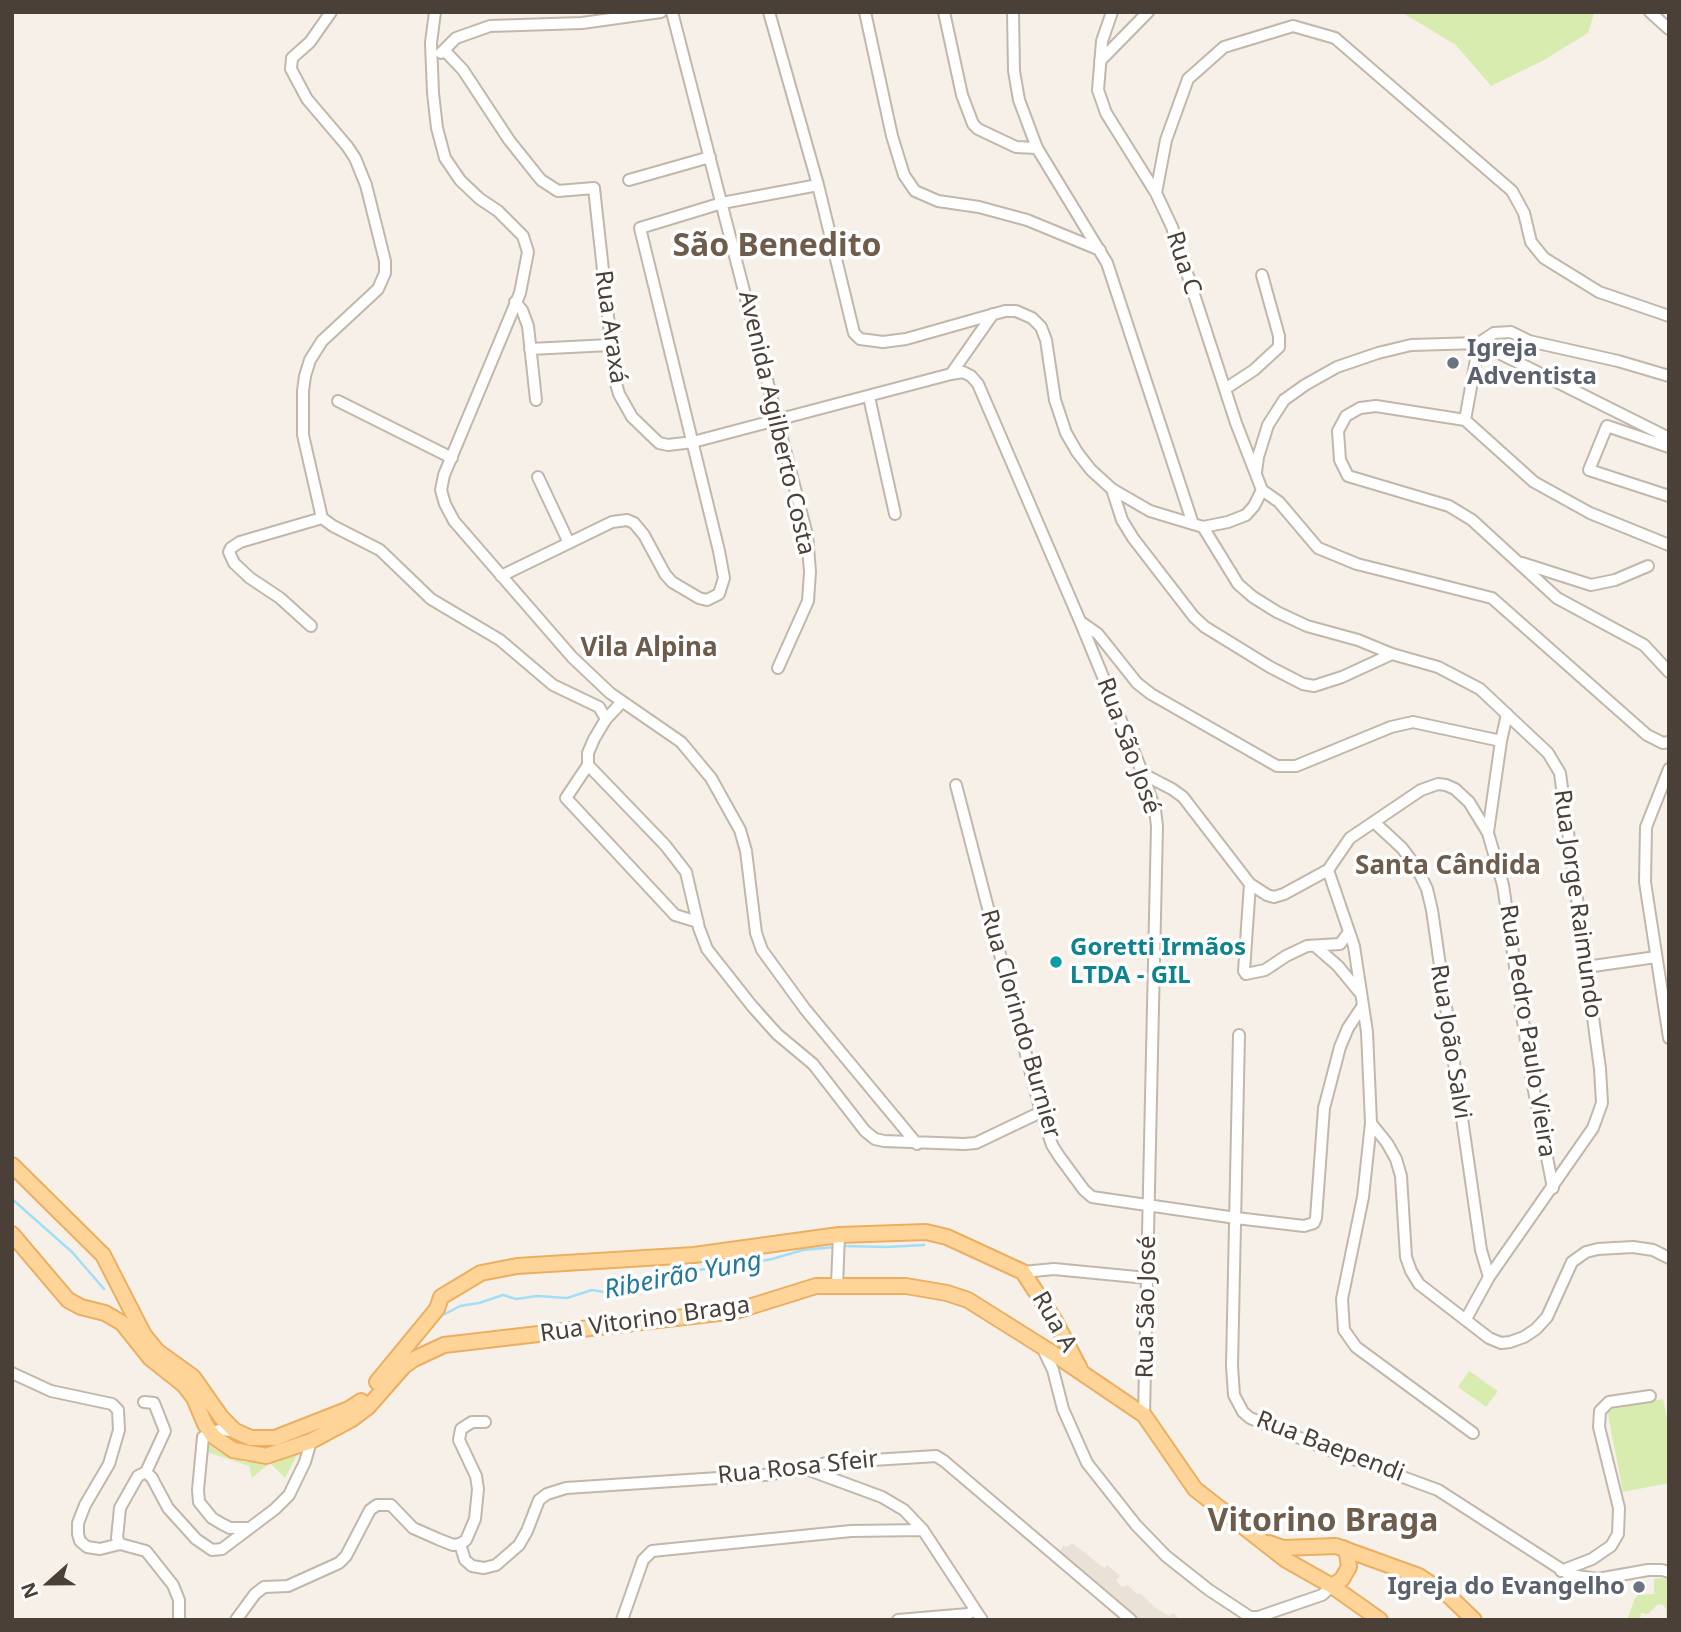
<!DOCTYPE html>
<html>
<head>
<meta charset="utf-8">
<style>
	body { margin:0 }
	#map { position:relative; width:1681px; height:1632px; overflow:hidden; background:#f6f0e9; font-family:"Noto Sans",sans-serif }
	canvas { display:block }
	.frame { position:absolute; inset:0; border:14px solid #4a4037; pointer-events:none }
	.north { position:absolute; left:14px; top:1548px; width:70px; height:70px; -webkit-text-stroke:5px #fff; paint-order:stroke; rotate:249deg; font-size:19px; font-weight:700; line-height:28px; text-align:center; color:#4a4037 }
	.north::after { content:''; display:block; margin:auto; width:24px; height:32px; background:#4a4037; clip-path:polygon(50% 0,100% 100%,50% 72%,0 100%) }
</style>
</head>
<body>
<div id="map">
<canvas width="1681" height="1632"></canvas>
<div class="frame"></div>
<div class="north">N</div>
</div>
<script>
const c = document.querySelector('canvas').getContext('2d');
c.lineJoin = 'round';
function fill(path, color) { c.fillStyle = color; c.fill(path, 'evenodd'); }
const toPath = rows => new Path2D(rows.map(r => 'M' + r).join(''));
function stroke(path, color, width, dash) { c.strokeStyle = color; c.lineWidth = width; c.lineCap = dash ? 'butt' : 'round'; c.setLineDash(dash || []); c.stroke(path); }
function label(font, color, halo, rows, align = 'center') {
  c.font = font + ' "Noto Sans",sans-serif'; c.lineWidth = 7; c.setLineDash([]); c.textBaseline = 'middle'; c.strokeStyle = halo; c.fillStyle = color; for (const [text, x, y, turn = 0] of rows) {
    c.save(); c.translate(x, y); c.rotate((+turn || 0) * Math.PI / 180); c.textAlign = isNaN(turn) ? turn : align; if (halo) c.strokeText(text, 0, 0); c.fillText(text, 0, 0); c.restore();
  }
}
const residential = toPath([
	[1072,1543,1104,1568,1107,1565,1120,1576,1116,1581,1122,1587,1127,1585,1137,1594,1140,1593,1157,1609,1169,1616,1174,1613,1179,1620,1137,1620,1059,1552,1064,1545,1067,1547]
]);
const green = toPath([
	[1401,12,1589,12,1594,14,1588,33,1544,60,1491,86,1456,45],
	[1469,1371,1498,1391,1486,1407,1458,1387],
	[1663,1399,1669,1428,1669,1483,1623,1492,1607,1410],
	[206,1442,220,1452,245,1462,265,1461,297,1451,298,1453,285,1478,270,1463,252,1478,249,1466,204,1451],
	[1661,1578,1669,1579,1669,1620,1666,1620,1666,1609,1663,1605,1658,1604,1648,1614,1641,1613,1640,1620,1627,1620,1635,1598,1638,1595,1654,1594,1654,1579]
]);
const stream = toPath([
	[12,1199,72,1252,104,1289],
	[842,1246,887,1247,924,1245],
	[445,1314,460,1306,479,1303,503,1295,516,1299,537,1296,567,1298,592,1290,604,1292,618,1289,639,1280,660,1278,679,1272,741,1265,772,1259,803,1250,835,1247]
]);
const minor = toPath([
	[331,12,310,42,292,58,291,69,307,99,347,146,355,158,366,185,385,261,385,273,378,289,322,341,310,360,305,376,303,391,303,435,322,518,333,526,380,550,431,599,500,640,553,685,599,707,606,719],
	[435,12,431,43,433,93,437,128,445,158,460,180,480,199,498,211,523,236,528,252,520,293,444,475,441,490,445,504,454,521,572,657,610,693,681,742,711,778,740,830,746,851,756,933,762,950,805,1009,917,1144],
	[672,12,807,535,810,572,808,601,778,668],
	[769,12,818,185,854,333,860,339,883,342,906,339,1005,311,1016,311,1032,318,1041,327,1046,340,1055,400,1066,433,1077,452,1091,470,1112,489,1150,511,1203,527,1228,522,1246,515,1254,506,1262,490,1236,423,1172,227,1156,193,1106,113,1098,90,1102,41,1112,12],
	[865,12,892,136,904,175,915,191,938,201,979,207,1027,220,1100,250],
	[944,12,962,95,973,124,978,129,1016,147,1037,148],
	[1013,12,1014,71,1019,100,1037,148,1107,263,1193,524],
	[1650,12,1669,29],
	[444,50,463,70,509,140,541,180,558,191,594,188,615,380,619,394,632,417,659,443,668,445,693,442,951,374,963,372,971,376,978,384,1080,621,1143,774,1155,810,1157,826,1144,1415],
	[441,53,456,38,490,26,582,23,661,12],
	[1100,61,1148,12],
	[629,180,710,157],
	[1156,193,1166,140,1188,79,1224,47,1293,26,1335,38,1512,191,1524,213,1531,242,1544,258,1599,292,1669,316],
	[515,302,522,310,528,326,536,400],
	[1479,343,1494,333,1511,332,1529,341,1618,361,1669,376],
	[530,349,610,345],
	[951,374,993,314],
	[1225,389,1254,370,1279,347,1279,336,1262,275],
	[869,397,895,514],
	[338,401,452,458],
	[1465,420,1479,343],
	[1669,447,1607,426,1589,470,1669,496],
	[1256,472,1258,457,1268,425,1284,400,1305,385,1337,367,1378,353,1411,345,1479,343,1669,438],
	[538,477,569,543],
	[1112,489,1122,520,1133,538,1194,617,1205,627,1270,667,1303,684,1314,686,1342,677,1392,654],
	[1262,490,1279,502,1318,548,1357,564,1492,598,1647,735,1663,743,1669,742],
	[1203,527,1238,584,1253,597,1277,612,1307,626,1358,640,1392,654,1438,667,1480,689,1548,753,1560,773,1600,1069,1602,1103,1593,1128,1489,1277,1466,1319],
	[1669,545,1590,513,1534,482,1465,420,1376,406,1360,408,1346,416,1338,431,1340,460,1348,476,1449,506,1472,520,1557,598,1644,645,1669,672],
	[1522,563,1591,585,1615,580,1648,566],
	[501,576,612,522,627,520,634,523,644,535,665,574,672,582,699,598,707,600,719,594,724,578,719,551,640,228,722,203,818,185],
	[1081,622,1098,634,1137,683,1151,694,1277,766,1296,766,1391,727,1413,722,1501,741],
	[311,626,280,598,250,578,234,563,229,552,231,548,240,542,322,518],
	[622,702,606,719,594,739,588,753,588,765,665,845,686,872,699,928,707,949,752,1006,777,1034,813,1064,865,1131,875,1139,884,1141,964,1144,976,1143,1041,1112],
	[588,765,566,798,675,915,698,922],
	[1669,769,1646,827,1645,882,1669,1038],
	[1143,774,1172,789,1183,797,1250,884,1267,895,1274,897,1284,894,1328,870,1350,838,1421,790,1438,784,1446,785,1455,789,1469,802,1488,833,1503,885,1531,1075,1553,1188],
	[956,785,1041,1112,1052,1145,1059,1156,1084,1190,1092,1197,1236,1218,1304,1226,1314,1223,1316,1218,1324,1108,1328,1093,1340,1047,1348,1028,1362,1007],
	[1375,823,1402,848,1417,868,1427,889,1432,910,1481,1250,1489,1277],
	[1488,832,1501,741,1507,714],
	[1328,870,1354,946,1367,1032,1371,1123,1363,1197,1342,1299,1344,1330,1356,1347,1473,1433],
	[1250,884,1244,971,1246,974,1265,970,1286,956,1307,946,1340,944,1349,932],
	[1315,946,1338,966,1361,994],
	[1586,967,1656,957],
	[1239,1035,1232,1366,1234,1395,1243,1412,1250,1418,1332,1451,1438,1490,1570,1575,1598,1579,1648,1570,1662,1570,1669,1572],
	[1371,1123,1387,1143,1396,1159,1401,1176,1406,1257,1411,1271,1419,1284,1489,1338,1501,1343,1510,1342,1524,1337,1536,1329,1547,1317,1572,1262,1586,1252,1598,1249,1633,1247,1653,1250,1669,1258],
	[1023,1272,1054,1269,1147,1278],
	[837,1285,839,1235],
	[1043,1349,1053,1370,1063,1409,1087,1463,1136,1525,1166,1556,1209,1590,1250,1617,1258,1617,1322,1595,1332,1586],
	[12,1373,51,1391,112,1404,118,1410,119,1430,109,1464,85,1505,78,1523,78,1534,80,1541,87,1547,100,1549,120,1544,146,1551,173,1585,179,1600,179,1620],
	[144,1402,154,1403,165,1431,146,1472],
	[235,1431,219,1430,203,1437,198,1490,199,1502,212,1518,222,1524,230,1528,248,1528],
	[806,1469,882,1497,904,1510,923,1530,982,1620],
	[146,1472,152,1478,168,1508,196,1539,212,1550,222,1549,275,1509,289,1495,305,1462,311,1441],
	[120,1544,117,1538,120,1508,138,1476,146,1472],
	[460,1544,465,1560,472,1566,484,1568,496,1565,519,1545,527,1531,539,1500,547,1494,566,1488,764,1475,806,1469,826,1463,936,1456,944,1461,1131,1620],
	[1561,1571,1592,1559,1611,1546,1618,1534,1619,1508,1599,1427,1600,1411,1609,1402,1650,1396],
	[236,1620,255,1594,264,1587,288,1586,339,1563,346,1556,370,1510,377,1505,391,1505,413,1528,438,1539,453,1545,460,1544,466,1540,475,1519,478,1489,476,1476,459,1440,461,1429,472,1422,485,1422],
	[622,1620,643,1560,652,1551,851,1531,923,1530],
	[898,1620,968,1614,975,1610]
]);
const major = toPath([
	[12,1165,103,1255,144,1335,157,1351,193,1377,221,1417,235,1431,251,1438,275,1438,349,1409,361,1401],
	[12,1234,68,1300,81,1307,105,1313,122,1323,150,1358,184,1385,194,1398,205,1424,213,1436,233,1450,266,1456,311,1441,352,1419,368,1407,404,1366,414,1359,444,1345,736,1311,816,1286,906,1286,947,1293,968,1300,1054,1354,1144,1415,1195,1489,1286,1560,1332,1586,1380,1620],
	[377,1382,437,1309,441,1297,481,1273,517,1266,694,1255,839,1235,926,1232,947,1237,1023,1272,1055,1321,1080,1369],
	[1269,1543,1283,1548,1336,1546,1419,1576,1448,1595,1474,1620],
	[1332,1586,1342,1579,1349,1567,1347,1553,1343,1548]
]);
const markers = [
	[1453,363,7,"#6b7280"],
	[1056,962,7,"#0f9aa8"],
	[1639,1587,7,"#6b7280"]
];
const streetNames = [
	["Rua C",1183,263,72],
	["Rua Araxá",610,327,82],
	["Avenida Agilberto Costa",776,423,77],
	["Rua São José",1128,746,70],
	["Rua Jorge Raimundo",1577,904,82],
	["Rua Clorindo Burnier",1020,1024,74],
	["Rua Pedro Paulo Vieira",1527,1031,81],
	["Rua João Salvi",1450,1042,81],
	["Rua São José",1147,1307,-89],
	["Rua Vitorino Braga",645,1320,-8],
	["Rua A",1054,1322,60],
	["Rua Baependi",1330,1447,21],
	["Rua Rosa Sfeir",798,1468,-6]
];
const worshipNames = [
	["Igreja",1467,349],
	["Adventista",1467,377],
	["Igreja do Evangelho",1625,1587,"right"]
];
const cultureNames = [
	["Goretti Irmãos",1070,948],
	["LTDA - GIL",1070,976]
];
const neighbourhoodNames = [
	["Vila Alpina",649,649],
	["Santa Cândida",1448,867]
];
const waterNames = [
	["Ribeirão Yung",683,1276,-11]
];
const districtNames = [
	["São Benedito",777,247],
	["Vitorino Braga",1323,1522]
];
fill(residential, '#eae1d7');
fill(green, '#d9ecb0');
stroke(stream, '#a2dff6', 2.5);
stroke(minor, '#c2b7ab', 14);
stroke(major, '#ecaf61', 18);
stroke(minor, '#fff', 10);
stroke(major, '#ffd499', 14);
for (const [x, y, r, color] of markers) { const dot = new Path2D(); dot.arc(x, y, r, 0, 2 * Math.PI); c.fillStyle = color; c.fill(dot); stroke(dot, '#fff', 2.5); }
label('24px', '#4a4037', '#fff', streetNames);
label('bold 24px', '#5b616d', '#fff', worshipNames, 'left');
label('bold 24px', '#0d838f', '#fff', cultureNames, 'left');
label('bold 26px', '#6e5c4d', '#fff', neighbourhoodNames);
label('italic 26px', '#23799c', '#fff', waterNames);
label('bold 32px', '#6e5c4d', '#fff', districtNames);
</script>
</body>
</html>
